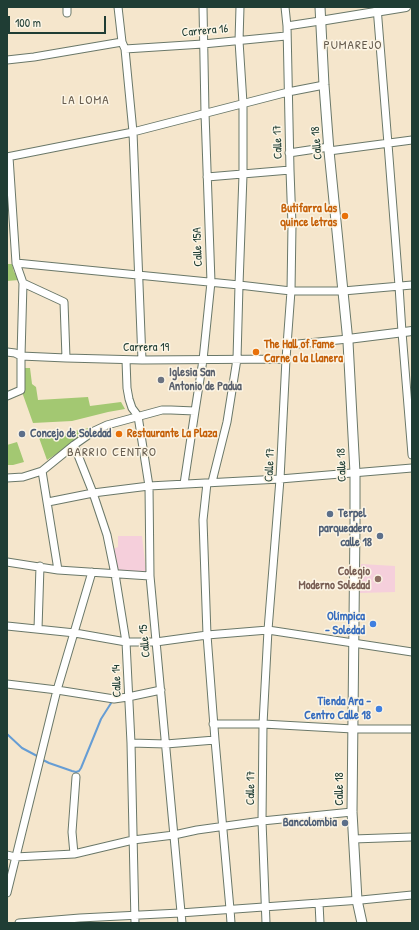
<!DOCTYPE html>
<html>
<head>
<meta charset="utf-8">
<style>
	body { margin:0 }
	#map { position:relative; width:419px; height:930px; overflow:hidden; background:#f5e6cc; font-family:"Patrick Hand",sans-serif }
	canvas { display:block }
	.frame { position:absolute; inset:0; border:8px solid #1f3d34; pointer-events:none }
	.scale { position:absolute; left:8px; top:16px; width:98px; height:18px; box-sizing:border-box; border:2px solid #1f3d34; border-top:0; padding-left:5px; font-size:12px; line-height:14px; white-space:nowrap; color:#1f3d34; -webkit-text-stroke:3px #fcf5e5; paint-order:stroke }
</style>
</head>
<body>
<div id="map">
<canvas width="419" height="930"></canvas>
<div class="frame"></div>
<div class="scale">100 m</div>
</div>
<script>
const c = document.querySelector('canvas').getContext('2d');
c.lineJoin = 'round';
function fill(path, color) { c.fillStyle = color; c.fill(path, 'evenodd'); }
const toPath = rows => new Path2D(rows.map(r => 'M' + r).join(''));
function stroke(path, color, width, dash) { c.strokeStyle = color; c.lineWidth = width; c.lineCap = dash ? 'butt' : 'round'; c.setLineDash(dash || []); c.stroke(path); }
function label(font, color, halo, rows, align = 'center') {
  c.font = font + ' "Patrick Hand",sans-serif'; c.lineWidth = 3; c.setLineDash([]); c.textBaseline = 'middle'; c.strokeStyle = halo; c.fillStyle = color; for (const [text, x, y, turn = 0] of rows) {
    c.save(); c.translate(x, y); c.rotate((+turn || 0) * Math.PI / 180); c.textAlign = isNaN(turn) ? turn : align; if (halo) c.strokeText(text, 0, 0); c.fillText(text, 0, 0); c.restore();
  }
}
const built = toPath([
	[118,536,142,536,146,572,119,572,113,549,118,547],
	[361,564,395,566,395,592,360,593]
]);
const green = toPath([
	[7,264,12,264,14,272,18,277,19,280,7,281],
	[22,368,30,368,32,384,36,387,38,400,88,397,90,406,121,402,125,409,108,412,72,421,33,423,22,392],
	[89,428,90,432,47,460,38,435,56,435],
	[17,442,24,462,13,465,7,465,7,445]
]);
const stream = toPath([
	[7,734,22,748,39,757],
	[43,760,49,763,72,771,76,772,79,771,81,768,101,719,113,700]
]);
const minor = toPath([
	[67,7,67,13],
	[118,7,122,42,125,49,133,132,142,360],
	[377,7,388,144,399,286,402,332,412,455],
	[287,26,320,21],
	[125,49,203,44,286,36],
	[7,60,34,57,122,42],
	[329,151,412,140],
	[289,153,329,147],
	[7,157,133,132,288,92,324,85],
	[207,177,290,170],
	[16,263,239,285,291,291,343,291,412,285],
	[23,283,64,302,66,358],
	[288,345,348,339],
	[7,352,15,353,21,356,66,358,142,360,286,359],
	[126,360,127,388,129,399,132,408,138,416,149,486,150,576,182,923],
	[7,396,21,390,21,356,23,283,16,263,9,157],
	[74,445,93,493,107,535,115,574,126,642,131,743,135,923],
	[42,471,58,570],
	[7,478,23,477,42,471,74,445,94,431,107,425,162,410,171,410,195,411],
	[212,482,227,422,237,359,239,285,243,175,243,103,239,41,240,7],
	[207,483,203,520,207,635,215,740,230,909,231,923],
	[184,484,195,411,203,360,211,282,205,113,203,7],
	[48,502,93,493,149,486,280,479,412,468],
	[7,562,58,570,150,576],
	[7,626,75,633,126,642,156,642,207,635,268,630,412,652],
	[38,629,40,566],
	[7,684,57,690,114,699,128,697,161,690],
	[213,724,263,724,353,729,412,729],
	[131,743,166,744,215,740],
	[353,839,412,837],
	[74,854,72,832,76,777],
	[7,855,15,857,74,854,133,840,174,835,197,830,262,821,352,812],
	[7,893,57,690,92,572],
	[319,903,320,923],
	[19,923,80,918,180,913,361,900,412,895],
	[266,923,262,821,263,724,268,630,280,479,286,359,291,291,292,225,290,170,287,26,285,7]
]);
const tertiary = toPath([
	[320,21,406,7],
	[348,339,412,331]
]);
const secondary = toPath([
	[320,7,324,85,329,151,348,342,355,473,355,525,352,812,357,900,362,923]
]);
const markers = [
	[345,216,4,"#e8710a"],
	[256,352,4,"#e8710a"],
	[161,380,4,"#6b7280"],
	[22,434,4,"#5c6f8a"],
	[119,434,4,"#e8710a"],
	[330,514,4,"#5c6f8a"],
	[380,536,4,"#5c6f8a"],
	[378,579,4,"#8d6e63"],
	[373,624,4,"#3f7fe0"],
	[379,709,4,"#3f7fe0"],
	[345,823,4,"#5c6f8a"]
];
const streetNames = [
	["Carrera 16",205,31,-5],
	["Calle 17",278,142,-92],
	["Calle 18",317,143,-95],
	["Calle 15A",198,247,-92],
	["Carrera 19",146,348],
	["Calle 17",270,465,-87],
	["Calle 18",342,465,-92],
	["Calle 15",145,641,-95],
	["Calle 14",117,681,-92],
	["Calle 17",251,788,-89],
	["Calle 18",340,789,-90]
];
const foodNames = [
	["Butifarra las",337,209,"right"],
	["quince letras",337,223,"right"],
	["The Hall of Fame",264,345],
	["Carne a la Llanera",264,359],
	["Restaurante La Plaza",127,434]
];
const worshipNames = [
	["Iglesia San",169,373],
	["Antonio de Padua",169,387]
];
const serviceNames = [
	["Concejo de Soledad",30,434],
	["Terpel",338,514],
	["parqueadero",372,529,"right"],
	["calle 18",372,543,"right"],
	["Bancolombia",337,823,"right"]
];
const educationNames = [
	["Colegio",370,572],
	["Moderno Soledad",370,586]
];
const shopNames = [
	["Olímpica",365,617],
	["- Soledad",365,631],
	["Tienda Ara -",371,702],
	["Centro Calle 18",371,716]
];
const neighbourhoodNames = [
	["PUMAREJO",353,46],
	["LA LOMA",86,101],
	["BARRIO CENTRO",112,453]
];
fill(built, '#f5cfdb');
fill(green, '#a3c872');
stroke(stream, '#669dd4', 2);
stroke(minor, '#6a7869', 9);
stroke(tertiary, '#6a7869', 10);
stroke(secondary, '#6a7869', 11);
stroke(minor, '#fff', 7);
stroke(tertiary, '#fff', 8);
stroke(secondary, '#fff', 9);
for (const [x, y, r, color] of markers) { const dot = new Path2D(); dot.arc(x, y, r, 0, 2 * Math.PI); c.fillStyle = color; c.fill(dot); stroke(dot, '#fcf5e5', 1.5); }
label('12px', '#1f3d34', '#fcf5e5', streetNames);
label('bold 12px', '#c56008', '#fcf5e5', foodNames, 'left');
label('bold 12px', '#5b616d', '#fcf5e5', worshipNames, 'left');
label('bold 12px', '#4e5e75', '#fcf5e5', serviceNames, 'left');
label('bold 12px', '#785e54', '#fcf5e5', educationNames, 'right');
label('bold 12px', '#366cbe', '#fcf5e5', shopNames, 'right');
c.letterSpacing = '1px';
label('13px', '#665c4e', '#fcf5e5', neighbourhoodNames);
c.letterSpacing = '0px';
</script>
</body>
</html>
